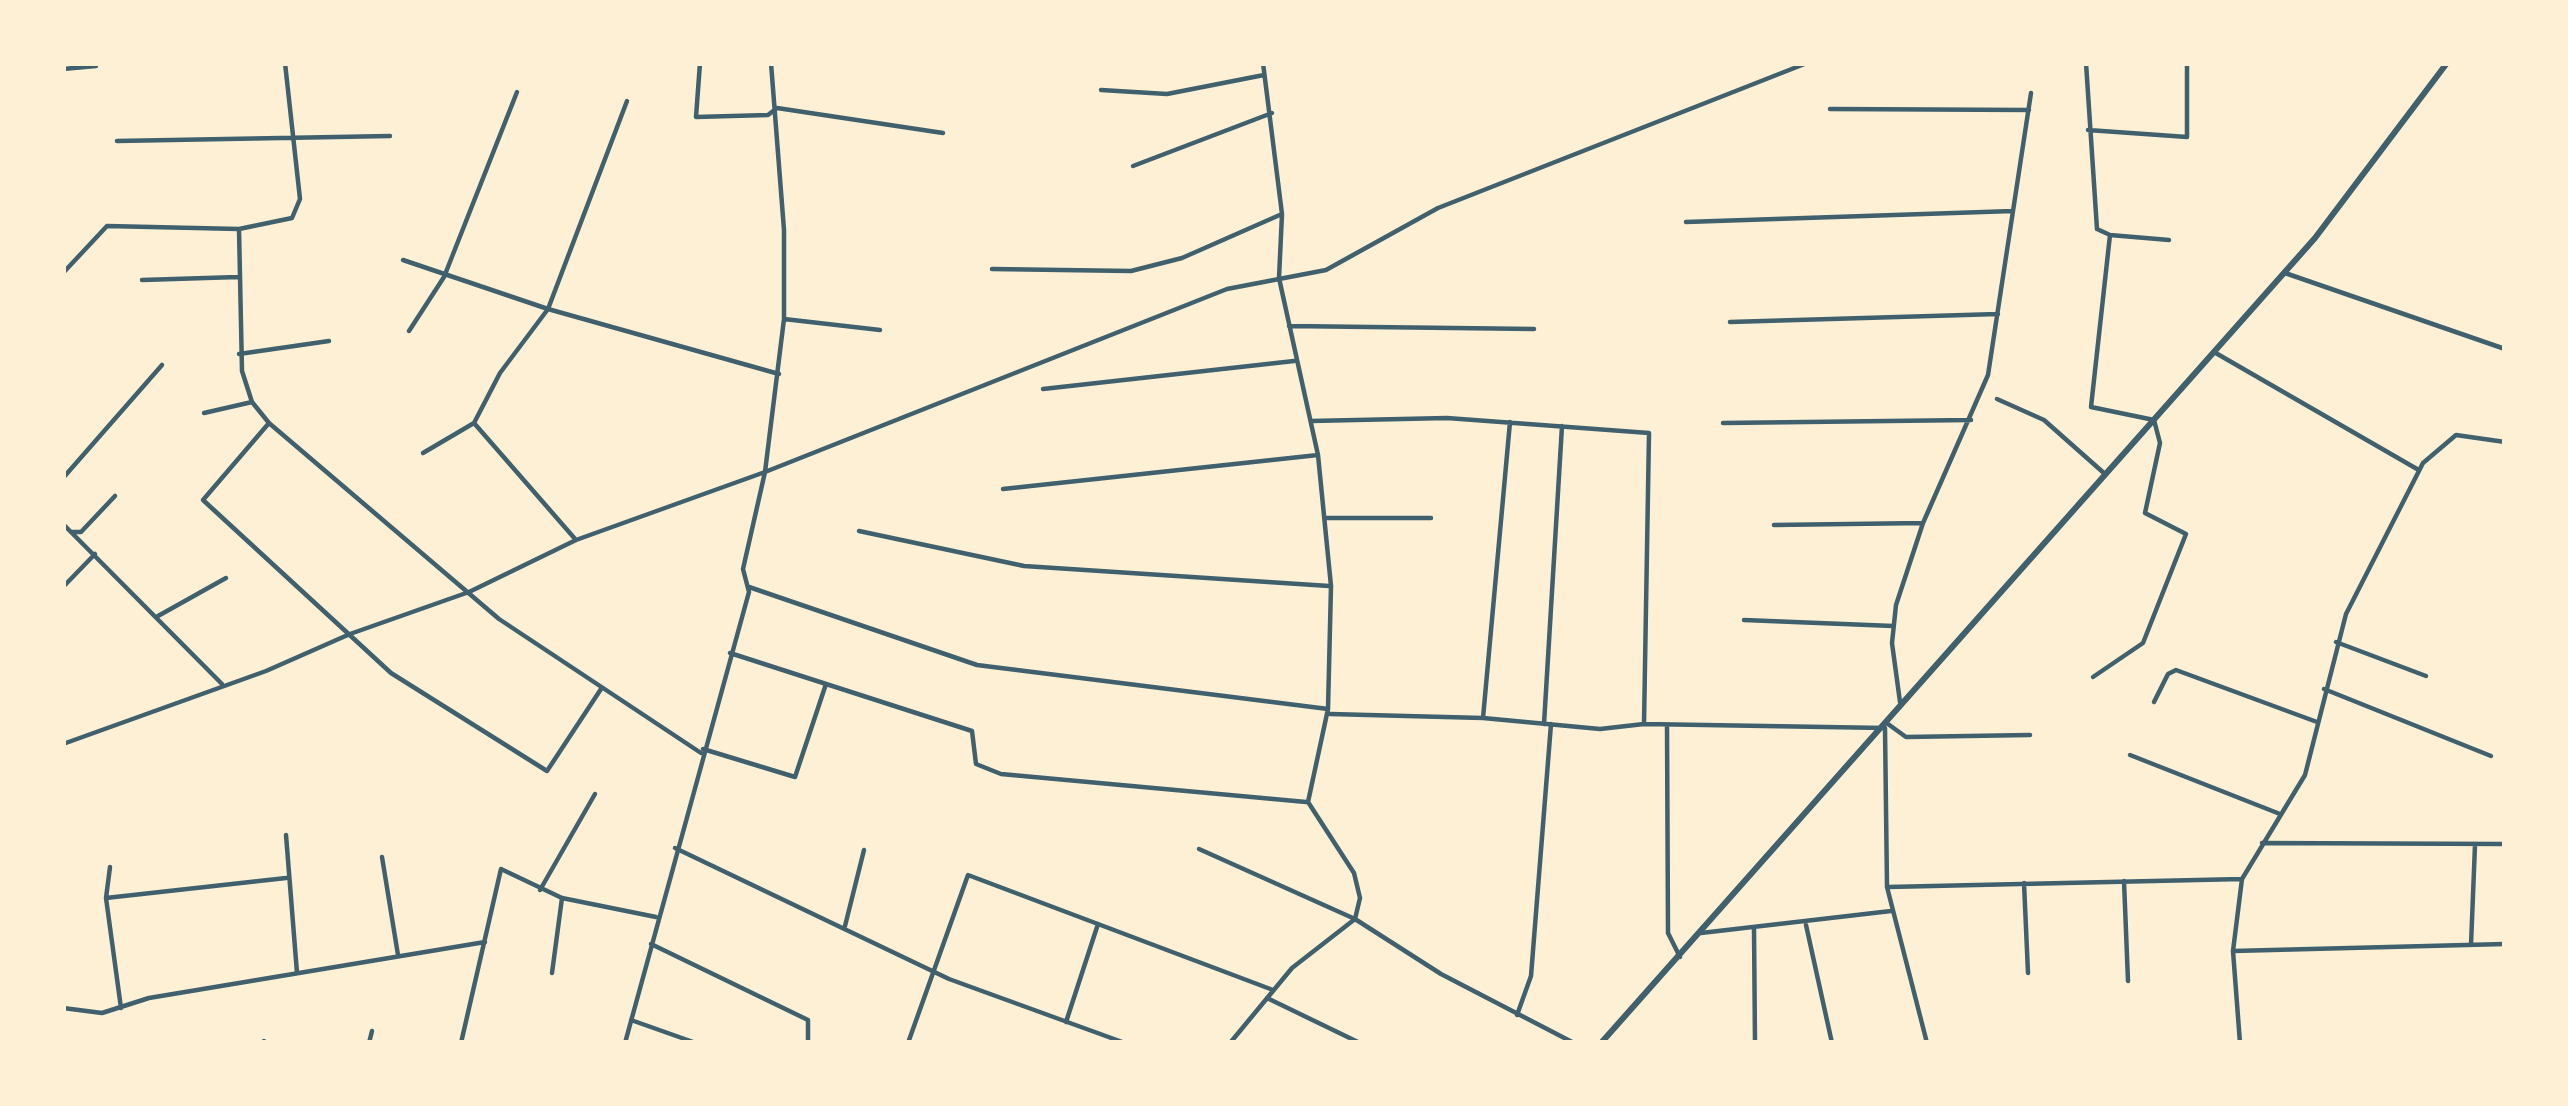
<!DOCTYPE html>
<html>
<head>
<meta charset="utf-8">
<style>
	body { margin:0 }
	#map { position:relative; width:2568px; height:1106px; overflow:hidden; background:#fdf0d5; font-family:"Open Sans",sans-serif }
	canvas { display:block }
	.frame { position:absolute; inset:0; border:66px solid #fdf0d5; pointer-events:none }
</style>
</head>
<body>
<div id="map">
<canvas width="2568" height="1106"></canvas>
<div class="frame"></div>
</div>
<script>
const c = document.querySelector('canvas').getContext('2d');
c.lineJoin = 'round';
const toPath = rows => new Path2D(rows.map(r => 'M' + r).join(''));
function stroke(path, color, width, dash) { c.strokeStyle = color; c.lineWidth = width; c.lineCap = dash ? 'butt' : 'round'; c.setLineDash(dash || []); c.stroke(path); }
const minor = toPath([
	[700,63,696,117,768,115,777,108,943,133],
	[2086,63,2097,229,2110,235,2091,407,2154,420,2160,443,2145,513,2186,534,2143,643,2093,677],
	[63,69,96,66],
	[1101,90,1167,94,1264,75],
	[1830,109,2029,110],
	[2088,130,2187,137,2187,63],
	[117,141,390,136],
	[1133,166,1272,113],
	[1686,222,2013,211],
	[239,229,242,371,252,402,269,423,499,619,701,753],
	[2110,235,2169,240],
	[403,260,548,309,779,374],
	[992,269,1131,271,1182,258,1282,214],
	[63,273,107,226,239,229,292,218,300,199,285,63],
	[2285,273,2505,349],
	[142,280,238,277],
	[784,319,880,330],
	[1730,322,1998,314],
	[1289,326,1534,329],
	[409,331,444,277,517,92],
	[2214,352,2417,469],
	[239,354,329,341],
	[1043,389,1294,361],
	[1997,399,2044,420,2105,474],
	[204,413,252,402],
	[1311,421,1447,418,1649,433,1644,724],
	[269,423,203,500,391,673,547,771,601,689],
	[474,423,576,540],
	[1723,423,1971,420],
	[423,453,474,423,500,373,548,309,627,101],
	[63,478,162,365],
	[1003,489,1318,455],
	[1326,518,1431,518],
	[63,524,222,684],
	[1774,525,1923,523],
	[859,531,1024,566,1329,586],
	[71,532,81,532,115,496],
	[63,587,95,554],
	[749,587,977,665,1328,709],
	[158,616,226,578],
	[1744,620,1893,626],
	[2336,642,2426,676],
	[730,653,972,731,976,764,1001,774,1306,802],
	[2324,689,2491,756],
	[1900,702,1892,643,1896,605,1923,523,1988,375,2031,93],
	[2154,702,2168,674,2176,670,2317,722],
	[1330,714,1483,718,1600,729,1644,724,1885,728,1887,887,1927,1043],
	[1483,718,1510,422],
	[1544,724,1562,426],
	[1888,724,1906,737,2030,735],
	[1667,726,1668,933,1680,957],
	[63,744,266,671,350,634,469,592,576,540,765,472,1227,289,1326,270,1438,208,1807,63],
	[703,749,795,777,826,684],
	[2130,755,2280,814],
	[286,835,297,973],
	[2262,843,2505,844],
	[675,848,949,979,1125,1043],
	[1199,849,1355,919,1441,974,1574,1043],
	[382,857,398,955],
	[110,867,106,898,121,1008],
	[2124,881,2128,981],
	[2024,883,2028,973],
	[1888,887,2242,879],
	[540,890,595,794],
	[106,898,286,878],
	[1806,925,1832,1043],
	[845,926,864,850],
	[1754,929,1755,1043],
	[1701,933,1891,911],
	[651,944,808,1020,808,1043],
	[2471,945,2475,845],
	[2233,951,2505,944],
	[552,973,562,898],
	[1267,998,1360,1043],
	[63,1008,102,1013,149,998,485,942],
	[1517,1015,1531,976,1551,724],
	[631,1020,696,1043],
	[1066,1022,1098,924],
	[263,1043,264,1041],
	[369,1043,372,1031],
	[461,1043,501,869,562,898,656,917],
	[625,1043,749,592,743,569,765,472,784,319,784,230,771,63],
	[908,1043,968,875,1273,990],
	[1230,1043,1292,968,1355,919,1360,898,1354,873,1308,802,1328,709,1331,586,1318,455,1279,278,1282,214,1263,63],
	[2240,1043,2233,951,2242,879,2305,775,2346,614,2423,463,2456,435,2505,442]
]);
const tertiary = toPath([
	[1601,1043,2315,238,2447,63]
]);
stroke(minor, '#3f606c', 4.5);
stroke(tertiary, '#3f606c', 6);
</script>
</body>
</html>
